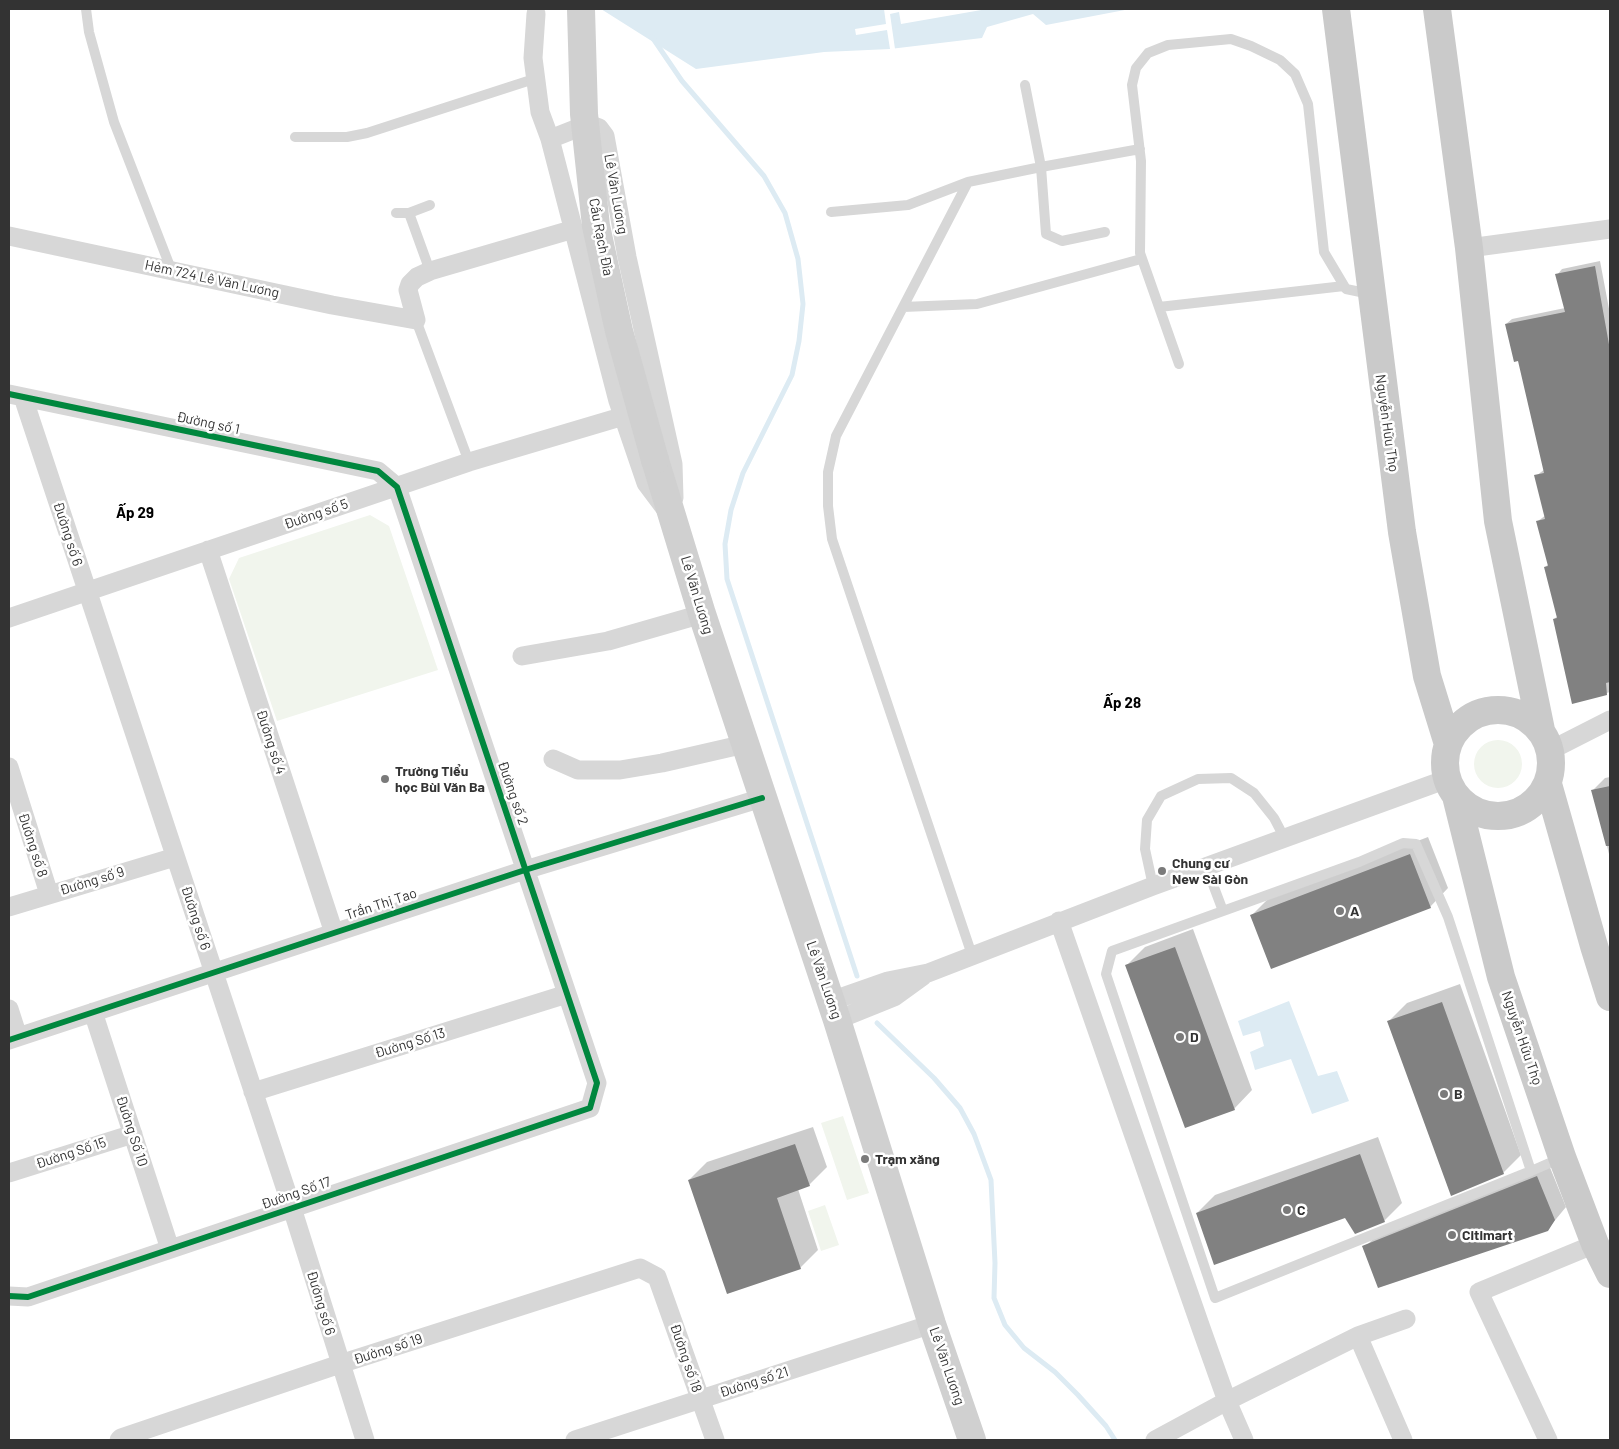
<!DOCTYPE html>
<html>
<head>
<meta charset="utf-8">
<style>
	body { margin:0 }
	#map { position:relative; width:1619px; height:1449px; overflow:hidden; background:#fff; font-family:Barlow,sans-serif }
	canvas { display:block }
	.frame { position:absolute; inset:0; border:10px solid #333; pointer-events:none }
</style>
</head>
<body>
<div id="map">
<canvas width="1619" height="1449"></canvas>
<div class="frame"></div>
</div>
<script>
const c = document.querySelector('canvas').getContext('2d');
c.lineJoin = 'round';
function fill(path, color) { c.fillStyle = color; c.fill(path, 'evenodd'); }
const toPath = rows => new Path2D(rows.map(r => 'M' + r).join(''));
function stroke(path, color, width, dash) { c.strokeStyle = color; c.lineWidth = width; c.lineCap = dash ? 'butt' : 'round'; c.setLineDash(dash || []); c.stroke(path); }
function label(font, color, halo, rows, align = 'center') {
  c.font = font + ' Barlow,sans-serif'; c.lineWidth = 5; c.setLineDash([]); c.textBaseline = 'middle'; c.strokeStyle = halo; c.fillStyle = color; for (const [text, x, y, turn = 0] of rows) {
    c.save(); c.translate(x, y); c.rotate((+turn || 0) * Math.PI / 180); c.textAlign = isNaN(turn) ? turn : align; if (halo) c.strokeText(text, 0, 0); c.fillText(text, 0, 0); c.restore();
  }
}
const green = toPath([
	[370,515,389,526,438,670,277,721,229,579,239,558],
	'1474 764a24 24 0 1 1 48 0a24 24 0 1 1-48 0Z',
	[843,1116,869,1193,847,1200,821,1123],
	[825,1205,839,1245,821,1251,808,1211]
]);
const water = toPath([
	[601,9,1130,9,1046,25,1033,14,987,27,982,38,890,49,824,52,696,69],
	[1289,1001,1318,1076,1337,1071,1349,1101,1312,1114,1291,1059,1255,1070,1250,1052,1264,1046,1260,1031,1243,1036,1238,1021]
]);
const pier = toPath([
	[884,9,987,9,901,24,899,12,890,14,895,49,890,49,887,30,856,35,855,29,886,24]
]);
const shadow = toPath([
	[1600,261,1610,314,1610,692,1573,703,1554,619,1558,616,1545,567,1549,564,1538,521,1546,515,1536,476,1545,469,1519,360,1506,324,1512,319,1565,308,1557,275,1562,269],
	[1610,777,1610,858,1593,790,1605,778],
	[1428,837,1448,888,1430,907,1251,916,1270,897],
	[1193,929,1252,1090,1234,1109,1127,965,1145,947],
	[1460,984,1521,1155,1503,1173,1389,1021,1407,1003],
	[813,1127,827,1167,809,1185,798,1189,818,1250,800,1268,689,1180,707,1162],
	[1378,1137,1402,1203,1384,1221,1346,1217,1197,1213,1215,1195],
	[1549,1165,1566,1207,1547,1230,1364,1248,1377,1235]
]);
const stream = toPath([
	[652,37,682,81,764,176,785,213,798,259,803,304,799,341,792,375,743,473,731,510,725,544,727,579,857,976],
	[877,1023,934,1078,960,1108,974,1134,991,1180,995,1263,994,1298,1005,1325,1024,1348,1055,1372,1078,1395,1106,1426,1115,1440]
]);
const building = toPath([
	[1595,266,1610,350,1610,682,1606,683,1607,695,1572,704,1553,619,1557,618,1544,567,1548,566,1536,521,1545,519,1534,475,1544,473,1518,361,1514,362,1505,324,1565,312,1555,274],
	[1610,786,1610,846,1606,846,1591,790],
	[1410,854,1431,908,1271,969,1250,915],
	[1175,947,1235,1110,1185,1128,1125,965],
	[1442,1002,1504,1174,1451,1196,1387,1021],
	[795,1144,810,1186,777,1198,801,1269,727,1294,688,1180],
	[1360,1154,1385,1222,1355,1234,1345,1218,1214,1265,1196,1213],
	[1537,1176,1555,1220,1548,1231,1378,1288,1362,1246]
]);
const service = toPath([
	[86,9,89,32,114,122,171,269],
	[295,137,347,137,367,133,534,79],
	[430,205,409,213,430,271],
	[831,212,908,205,968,182],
	[396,213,409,213],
	[1105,232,1062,241,1046,234,1041,167,1140,149],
	[903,307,977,304,1141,259],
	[1159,307,1344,286],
	[416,320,469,462],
	[1179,364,1140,253,1141,161,1132,85,1136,68,1148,53,1168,45,1231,39,1251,46,1280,60,1295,74,1308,104,1324,252,1346,289,1370,294],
	[1206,866,1223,911],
	[1153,886,1145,849,1147,820,1161,796,1198,779,1231,778,1254,793,1274,818,1284,837],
	[972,955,832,539,828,506,828,472,836,436,968,182,1041,167,1025,85],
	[1531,1171,1448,917,1416,844,1403,843,1359,862,1112,951,1106,974,1215,1298,1531,1171,1561,1158]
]);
const minor = toPath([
	[536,14,533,58,540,112,550,139,618,401,646,483,664,507],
	[550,139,588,124,599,128,605,136,627,257,673,464,674,498],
	[9,236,332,305,416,320,408,290,410,284,417,277,430,271,574,229],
	[1469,248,1610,229],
	[9,394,378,471,397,487,597,1083,590,1108,28,1297,9,1296],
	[23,397,292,1208,365,1440],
	[208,550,334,933],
	[9,618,469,462,624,416],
	[522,656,608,641,702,614],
	[1551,750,1610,720],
	[553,759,578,770,620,770,662,763,745,744],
	[9,767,49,894],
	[9,907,175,857],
	[1059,921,1201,1328,1227,1401,1244,1440],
	[831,1001,888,981,928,973,1153,886,1447,779],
	[9,1009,18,1037],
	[93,1012,170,1249],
	[837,1020,894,997,923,976],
	[9,1040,525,870,762,798],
	[253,1092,567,994],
	[9,1173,133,1134],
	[1358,1336,1403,1440],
	[119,1440,121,1438,340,1364,640,1268,657,1277,715,1440],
	[575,1440,932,1324],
	[1155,1440,1227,1401,1358,1336,1406,1319],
	[1548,1440,1479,1292,1595,1244]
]);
const secondary = toPath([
	[655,460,702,614,837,1020,932,1324,972,1440]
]);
const primary = toPath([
	[1336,9,1402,532,1427,676,1448,744],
	[1437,9,1469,248,1498,521,1541,730],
	'1445 763a53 53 0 1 1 106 0a53 53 0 1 1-106 0Z',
	[1548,784,1594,946,1610,997],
	[1456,796,1501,977,1562,1157,1595,1244,1610,1274]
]);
const secondaryBridge = toPath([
	[581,9,584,114,596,226,619,331,655,460]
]);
const cycleway = toPath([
	[9,394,378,471,397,487,597,1083,590,1108,28,1297,9,1296],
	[9,1040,525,870,762,798]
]);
const markers = [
	[385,779,5,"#7a7a7a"],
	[1162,871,5,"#7a7a7a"],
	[1340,911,5,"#7a7a7a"],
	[1180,1037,5,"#7a7a7a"],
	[1444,1094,5,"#7a7a7a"],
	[865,1159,5,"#7a7a7a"],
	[1287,1210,5,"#7a7a7a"],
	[1452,1235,5,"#7a7a7a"]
];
const streetNames = [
	["Lê Văn Lương",616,194,80],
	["Cầu Rạch Đỉa",601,237,79],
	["Hẻm 724 Lê Văn Lương",212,279,12],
	["Đường số 1",208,423,12],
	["Nguyễn Hữu Thọ",1387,423,82],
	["Đường số 5",316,514,-19],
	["Đường số 6",68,534,72],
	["Lê Văn Lương",697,595,73],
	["Đường số 4",271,742,72],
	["Đường số 2",513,793,71],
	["Đường số 8",33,845,72],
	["Đường số 9",92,881,-17],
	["Trần Thị Tao",381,904,-18],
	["Đường số 6",196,918,72],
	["Lê Văn Lương",824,980,71],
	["Nguyễn Hữu Thọ",1522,1038,71],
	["Đường Số 13",410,1043,-17],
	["Đường Số 10",132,1131,72],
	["Đường Số 15",71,1153,-18],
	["Đường Số 17",296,1193,-19],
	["Đường số 6",321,1303,73],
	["Đường số 19",388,1349,-18],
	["Đường số 18",686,1358,71],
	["Lê Văn Lương",947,1366,71],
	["Đường số 21",754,1382,-18]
];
const poiNames = [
	["Trường Tiểu",395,771],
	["học Bùi Văn Ba",395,787],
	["Chung cư",1172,863],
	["New Sài Gòn",1172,879],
	["A",1350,911],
	["D",1190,1037],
	["B",1454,1094],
	["Trạm xăng",875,1159],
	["C",1297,1210],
	["Citimart",1462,1235]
];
const neighbourhoodNames = [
	["Ấp 29",135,513],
	["Ấp 28",1122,703]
];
fill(green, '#f1f5ed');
fill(water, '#ddebf3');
fill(pier, '#fff');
fill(shadow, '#0003');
stroke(stream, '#ddebf3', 5);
fill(building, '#818181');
stroke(service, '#d7d7d7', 10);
stroke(minor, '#d7d7d7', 19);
stroke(secondary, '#d0d0d0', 28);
stroke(primary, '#cacaca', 28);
stroke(secondaryBridge, '#d0d0d0', 28);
stroke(cycleway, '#00873e', 6);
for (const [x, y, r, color] of markers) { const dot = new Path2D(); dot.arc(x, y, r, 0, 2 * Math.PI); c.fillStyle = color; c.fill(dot); stroke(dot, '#fff', 2); }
label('14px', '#333', '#fff', streetNames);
label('bold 14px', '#333', '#fff', poiNames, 'left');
label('bold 15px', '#000', '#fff', neighbourhoodNames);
</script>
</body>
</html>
